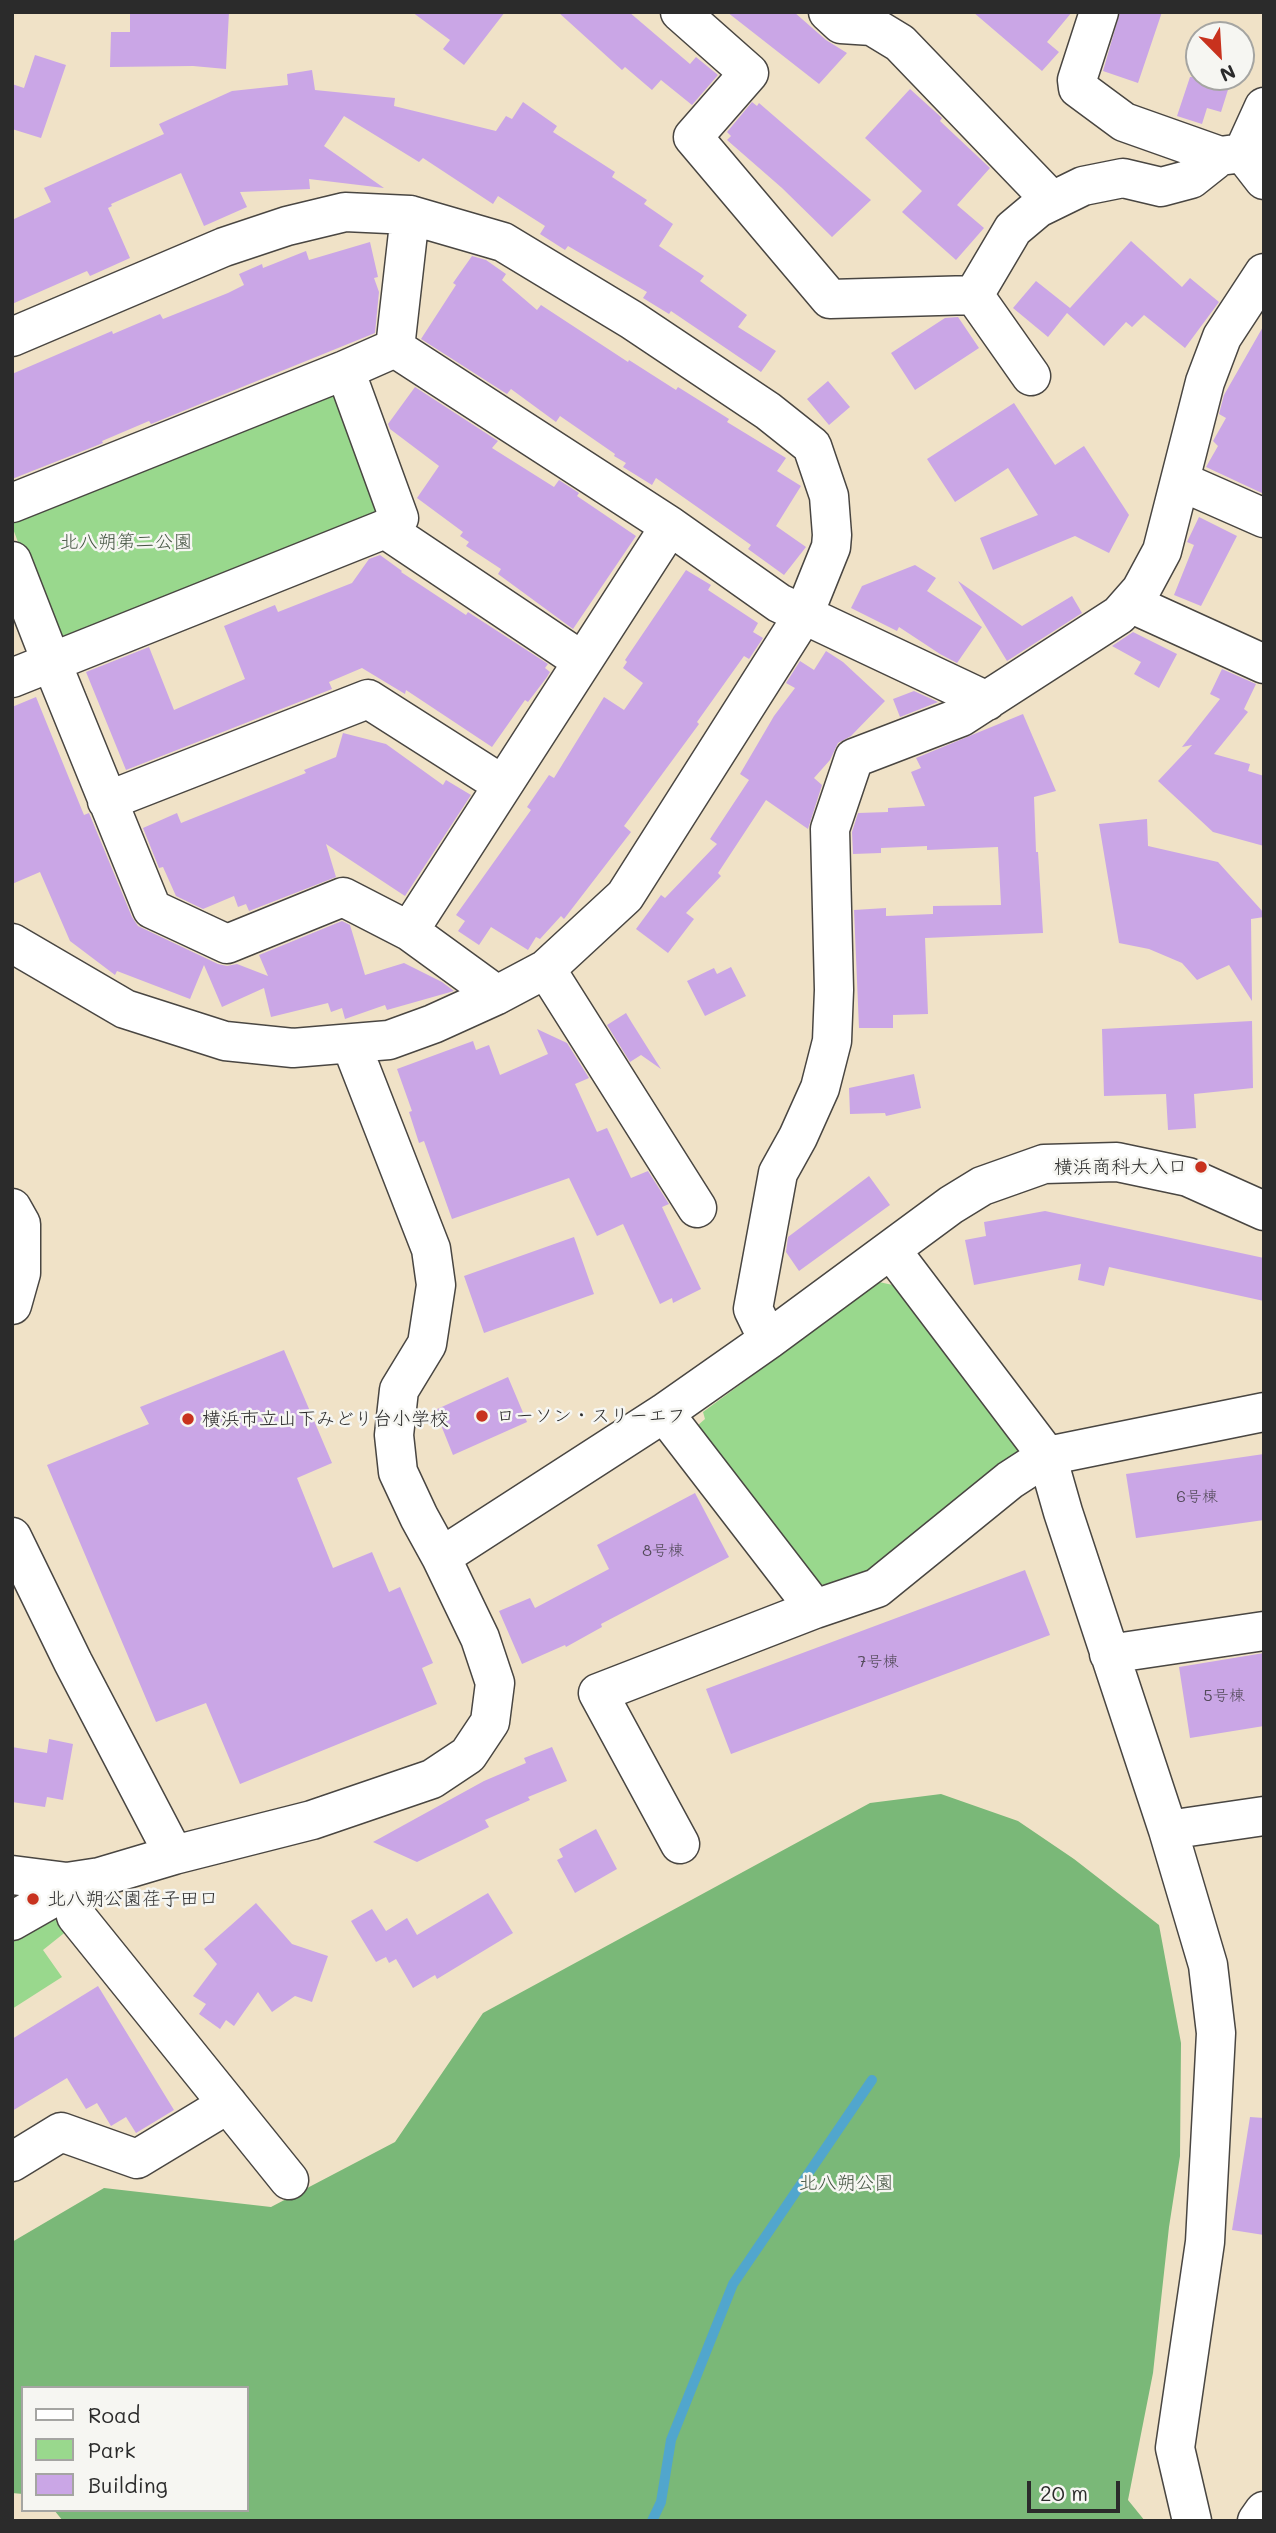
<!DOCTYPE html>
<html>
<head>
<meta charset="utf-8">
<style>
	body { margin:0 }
	#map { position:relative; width:1276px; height:2533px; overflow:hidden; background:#f0e2c7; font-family:Mali,sans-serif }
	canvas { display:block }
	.frame { position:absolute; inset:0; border:14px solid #2b2b2b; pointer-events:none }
	.legend { position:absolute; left:21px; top:2386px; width:228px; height:126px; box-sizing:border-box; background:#f6f6f2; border:2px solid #a5a5a2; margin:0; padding:9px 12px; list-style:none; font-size:21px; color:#2b2b2b }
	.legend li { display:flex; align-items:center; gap:14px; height:35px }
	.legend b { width:35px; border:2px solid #a5a5a2 }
	.north { position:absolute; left:1185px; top:21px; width:70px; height:70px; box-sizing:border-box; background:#f6f6f2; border:2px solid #a5a5a2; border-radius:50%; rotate:156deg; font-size:19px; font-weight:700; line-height:28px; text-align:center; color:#2b2b2b }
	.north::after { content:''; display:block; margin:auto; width:24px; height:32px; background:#c8321e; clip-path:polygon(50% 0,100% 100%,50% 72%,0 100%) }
	.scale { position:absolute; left:1027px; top:2481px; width:93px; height:32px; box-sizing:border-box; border:4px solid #2b2b2b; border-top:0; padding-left:9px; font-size:21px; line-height:24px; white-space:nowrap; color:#2b2b2b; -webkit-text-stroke:5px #f6f6f2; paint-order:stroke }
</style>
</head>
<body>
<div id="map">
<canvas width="1276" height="2533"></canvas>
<div class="frame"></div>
<ul class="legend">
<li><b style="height:9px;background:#fff"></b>Road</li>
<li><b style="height:19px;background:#99d88d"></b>Park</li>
<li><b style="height:19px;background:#caa6e6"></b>Building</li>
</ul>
<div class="north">N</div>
<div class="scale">20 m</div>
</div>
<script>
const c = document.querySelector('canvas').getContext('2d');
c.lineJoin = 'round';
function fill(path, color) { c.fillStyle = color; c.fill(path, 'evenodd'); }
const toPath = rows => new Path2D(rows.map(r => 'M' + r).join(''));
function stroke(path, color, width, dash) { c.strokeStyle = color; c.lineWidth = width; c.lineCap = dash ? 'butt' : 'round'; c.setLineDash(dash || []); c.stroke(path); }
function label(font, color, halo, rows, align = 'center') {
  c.font = font + ' Mali,"Klee One",sans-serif'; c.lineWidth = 5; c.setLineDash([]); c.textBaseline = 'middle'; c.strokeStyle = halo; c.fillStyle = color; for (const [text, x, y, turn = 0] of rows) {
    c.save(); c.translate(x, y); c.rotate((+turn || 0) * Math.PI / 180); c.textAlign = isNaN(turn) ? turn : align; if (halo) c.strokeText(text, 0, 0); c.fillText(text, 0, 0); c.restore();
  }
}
const green = toPath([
	[331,388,386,514,56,644,12,526,12,513],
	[879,1282,902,1287,1021,1442,1016,1458,866,1577,827,1586,820,1584,697,1426,705,1419,703,1412],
	[51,1915,66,1922,68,1930,43,1950,62,1977,12,2009,12,1934]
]);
const forest = toPath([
	[941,1794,1018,1821,1074,1859,1159,1925,1181,2043,1180,2156,1169,2227,1153,2373,1128,2500,1145,2521,63,2521,54,2510,247,2510,247,2388,23,2388,23,2494,12,2493,12,2242,104,2188,271,2207,395,2142,483,2013,870,1803]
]);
const stream = toPath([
	[652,2521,661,2502,671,2440,733,2284,872,2080]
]);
const building = toPath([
	[130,12,229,12,226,69,193,66,110,67,111,32,130,32],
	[412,12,505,12,464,65,443,49,450,40],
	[558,12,629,12,690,64,696,57,718,75,692,105,661,80,652,90,625,67,622,70],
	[727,12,794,12,826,40,847,53,819,84],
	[973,12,1072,12,1047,42,1059,52,1042,71],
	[1120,12,1162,12,1138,83,1103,71],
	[35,55,66,65,41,138,12,129,12,84,24,88],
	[312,70,315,90,395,98,394,106,496,131,506,116,512,119,523,102,557,126,553,132,615,172,612,177,647,200,644,204,673,224,659,246,704,276,700,281,747,315,738,327,776,351,761,372,671,311,669,314,643,298,647,292,568,246,565,250,540,234,545,226,498,196,493,204,423,158,419,162,344,116,324,146,384,188,309,179,310,189,240,192,247,207,204,226,181,173,111,204,112,206,108,208,130,258,90,276,87,271,12,304,12,220,51,202,44,188,164,134,159,124,232,91,288,85,287,74],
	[1190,77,1232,77,1221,112,1207,108,1202,124,1177,116],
	[910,89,942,118,940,121,990,168,957,205,984,228,956,260,902,212,922,191,865,138],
	[752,102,757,106,759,103,871,200,832,237,782,188,727,140,731,136,727,132],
	[1131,241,1182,287,1190,278,1219,302,1185,348,1144,315,1132,327,1126,322,1104,346,1067,313,1048,337,1013,308,1036,281,1070,308],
	[370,242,378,277,374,278,379,292,375,333,151,424,149,421,102,441,103,443,12,479,12,374,112,331,113,334,160,314,163,319,228,293,244,285,239,274,262,264,263,268,306,251,309,260],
	[472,256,486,260,506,274,502,280,537,310,541,305,628,362,629,360,676,390,678,387,729,419,727,422,786,458,777,471,801,486,776,526,806,547,784,575,748,549,751,545,710,516,656,478,652,485,623,467,626,463,614,456,615,454,560,416,556,422,511,389,507,394,421,339,456,285,453,283],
	[958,317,979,348,915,390,891,353,945,318],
	[1264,325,1264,494,1206,467,1218,446,1213,441,1226,418,1219,414,1224,395],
	[828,381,850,407,829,425,807,399],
	[415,387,498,441,492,448,554,487,559,480,579,493,577,496,636,536,573,629,498,574,501,569,466,546,469,542,460,536,463,532,417,498,439,466,390,429,388,424],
	[1014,403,1055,465,1084,446,1129,515,1109,553,1075,536,993,570,980,538,1038,515,1008,468,955,502,927,459],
	[1199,517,1237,536,1201,606,1174,595,1194,545,1187,542],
	[380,555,402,571,401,572,466,615,468,612,548,664,545,668,550,672,547,677,528,702,525,700,492,747,406,690,405,694,362,668,329,682,332,689,126,770,86,672,149,647,174,710,245,679,224,626,275,605,278,612,352,583,369,559],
	[915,565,936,578,927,591,982,627,957,663,940,654,899,627,897,631,851,608,862,586],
	[686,570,711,585,708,590,758,623,753,632,763,638,749,659,744,656,697,722,699,724,624,826,631,832,564,919,561,916,540,939,536,937,528,950,491,927,479,945,458,931,465,921,456,915,531,810,527,807,549,775,554,778,604,697,624,710,643,683,623,668,627,662,625,660],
	[958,581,1022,626,1072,596,1082,613,1007,661],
	[1133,632,1177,654,1159,688,1134,674,1141,662,1112,646],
	[826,651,843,662,885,701,851,736,838,743,830,760,814,778,822,785,808,829,766,800,718,873,721,876,686,913,694,919,668,953,636,929,661,895,665,898,717,844,710,839,749,780,740,774,774,716,795,688,786,683,800,661,814,670],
	[1222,669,1256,684,1244,709,1248,712,1214,754,1250,764,1248,771,1264,776,1264,846,1213,832,1158,781,1192,745,1182,747,1220,699,1210,694],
	[914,691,938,702,900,717,893,699],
	[36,697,84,815,89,813,132,917,138,926,218,964,227,966,237,964,268,976,259,955,342,921,350,925,365,975,404,963,442,982,454,991,387,1010,385,1005,345,1019,342,1008,331,1012,328,1003,271,1017,264,988,222,1007,204,965,190,999,117,971,115,975,70,941,40,872,12,884,12,707],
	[1023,714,1056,791,1034,797,1036,852,1038,852,1043,933,925,938,928,1014,893,1015,893,1028,859,1028,854,910,886,908,886,916,933,914,933,906,1001,905,998,847,927,850,927,846,881,848,881,853,853,854,852,832,858,813,888,812,888,808,925,806,911,772,921,768,916,758],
	[343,733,386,744,443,785,446,780,471,795,405,896,326,844,336,877,249,911,246,904,238,907,234,896,203,909,176,896,163,867,159,868,143,828,177,813,181,823,306,773,304,770,336,757],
	[1147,819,1148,846,1218,862,1264,913,1264,917,1251,919,1252,1001,1229,965,1197,980,1182,963,1149,949,1119,943,1099,824],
	[731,967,746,996,705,1016,687,981,714,968,717,974],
	[626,1013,632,1023,661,1069,641,1055,630,1062,607,1025],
	[1252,1021,1253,1088,1194,1094,1196,1128,1168,1130,1166,1094,1104,1096,1102,1029],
	[537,1029,567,1043,589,1078,575,1084,597,1132,607,1128,631,1178,648,1171,669,1204,662,1207,701,1289,673,1303,672,1298,660,1304,623,1224,597,1236,569,1178,452,1219,424,1141,419,1143,409,1112,412,1111,397,1069,473,1041,476,1050,489,1045,500,1075,548,1054],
	[914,1074,921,1108,886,1116,885,1113,850,1114,849,1088],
	[869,1176,890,1205,799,1271,786,1252,788,1237],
	[1045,1211,1264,1258,1264,1301,1109,1267,1104,1286,1078,1280,1081,1264,974,1285,965,1240,986,1236,984,1222],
	[574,1237,594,1294,484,1333,464,1276],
	[284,1350,332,1463,297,1478,333,1568,372,1552,389,1592,400,1587,433,1663,422,1668,437,1704,240,1784,206,1703,156,1722,47,1465,149,1424,140,1407],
	[508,1377,527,1422,453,1455,435,1410],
	[1264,1454,1264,1520,1136,1538,1126,1474],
	[695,1493,729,1557,601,1624,602,1627,566,1647,565,1645,522,1664,499,1611,530,1598,535,1608,609,1569,597,1545],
	[1025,1570,1050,1635,731,1754,706,1689],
	[1264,1653,1264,1726,1190,1738,1179,1667],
	[49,1739,73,1744,63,1800,47,1797,45,1807,12,1802,12,1747,47,1753],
	[552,1747,567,1781,528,1797,530,1800,485,1820,489,1827,417,1862,373,1842,484,1781,526,1763,524,1758],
	[596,1829,617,1869,575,1893,557,1860,563,1857,559,1849],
	[488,1893,513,1933,437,1979,435,1975,413,1988,396,1959,389,1963,386,1957,376,1962,351,1921,372,1909,386,1931,407,1918,417,1935],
	[256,1903,292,1944,328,1956,312,2002,295,1996,272,2012,258,1992,234,2026,226,2020,220,2029,199,2014,206,2004,193,1996,217,1964,204,1949],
	[98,1986,174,2110,136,2133,126,2117,111,2126,97,2103,86,2109,67,2078,12,2111,12,2039],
	[1250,2117,1264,2118,1264,2235,1232,2230]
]);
const minor = toPath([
	[680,12,749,73,693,137,830,299,974,295],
	[828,12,841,24,872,26,900,43,1052,201],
	[1099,12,1077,80,1078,88,1124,122,1220,156,1243,153,1264,180],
	[1243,153,1264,107],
	[974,295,1013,229,1038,208,1083,186,1123,178,1161,187,1191,179,1220,156],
	[974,295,1031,376],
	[12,337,224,247,287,226,345,212,410,215,503,242,632,320,768,411,812,446,829,496,832,535,831,547,804,614,625,896,546,969,497,995,433,1024,389,1040,293,1048,225,1041,125,1009,12,943],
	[395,348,410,215],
	[1180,481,1264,518],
	[12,503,345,370,395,348,670,526,779,603,987,701],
	[385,529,582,661],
	[12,561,51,661,152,909,227,944,343,897,409,931,497,995],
	[1130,603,1264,664],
	[12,678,385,529,399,518,345,370],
	[107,801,368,699,503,785],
	[409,931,670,526],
	[546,969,697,1208],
	[12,1208,21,1224,21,1273,12,1305],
	[891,1250,1047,1456,1063,1512,1168,1830,1208,1965,1216,2033,1205,2242,1175,2448,1192,2521],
	[768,1340,753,1309,778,1173,798,1137,820,1088,832,1041,834,990,830,829,854,758,961,717,1119,615,1141,590,1162,551,1205,382,1222,337,1264,273],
	[664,1413,815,1609],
	[12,1537,73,1662,174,1855],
	[441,1557,664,1413,768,1340,951,1205,982,1186,1044,1164,1117,1162,1188,1177,1264,1211],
	[1109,1654,1264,1631],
	[1168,1830,1264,1816],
	[680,1844,598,1693,815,1609,877,1588,1010,1480,1047,1456,1264,1412],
	[12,1875,67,1882,100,1877,174,1855,312,1820,432,1779,468,1755,490,1722,495,1683,480,1638,441,1557,419,1517,398,1472,394,1435,399,1390,427,1344,436,1285,431,1249,351,1044],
	[67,1882,70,1888,76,1916,289,2180],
	[12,1921,70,1888],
	[12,2162,61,2132,137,2159,228,2104],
	[1257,2521,1264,2511]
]);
const markers = [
	[1201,1167,7,"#c8321e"],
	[482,1416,7,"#c8321e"],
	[188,1419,7,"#c8321e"],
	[33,1899,7,"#c8321e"]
];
const numberNames = [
	["6号棟",1197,1497],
	["8号棟",663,1551],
	["7号棟",878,1662],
	["5号棟",1224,1696]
];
const parkNames = [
	["北八朔第二公園",126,542],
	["北八朔公園",846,2183]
];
const poiNames = [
	["横浜商科大入口",1187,1167,"right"],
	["ローソン・スリーエフ",496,1416],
	["横浜市立山下みどり台小学校",202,1419],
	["北八朔公園荏子田口",47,1899]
];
fill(green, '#99d88d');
fill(forest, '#7ab878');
stroke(stream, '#51a6cd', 10);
fill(building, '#caa6e6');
stroke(minor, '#494642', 41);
stroke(minor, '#fff', 38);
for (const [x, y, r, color] of markers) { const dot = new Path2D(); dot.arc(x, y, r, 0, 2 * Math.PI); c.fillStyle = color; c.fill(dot); stroke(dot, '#f6f6f2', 2.5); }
label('16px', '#534a5a', null, numberNames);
label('19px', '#465644', '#f6f6f2', parkNames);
label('19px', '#2b2b2b', '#f6f6f2', poiNames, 'left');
</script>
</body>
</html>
